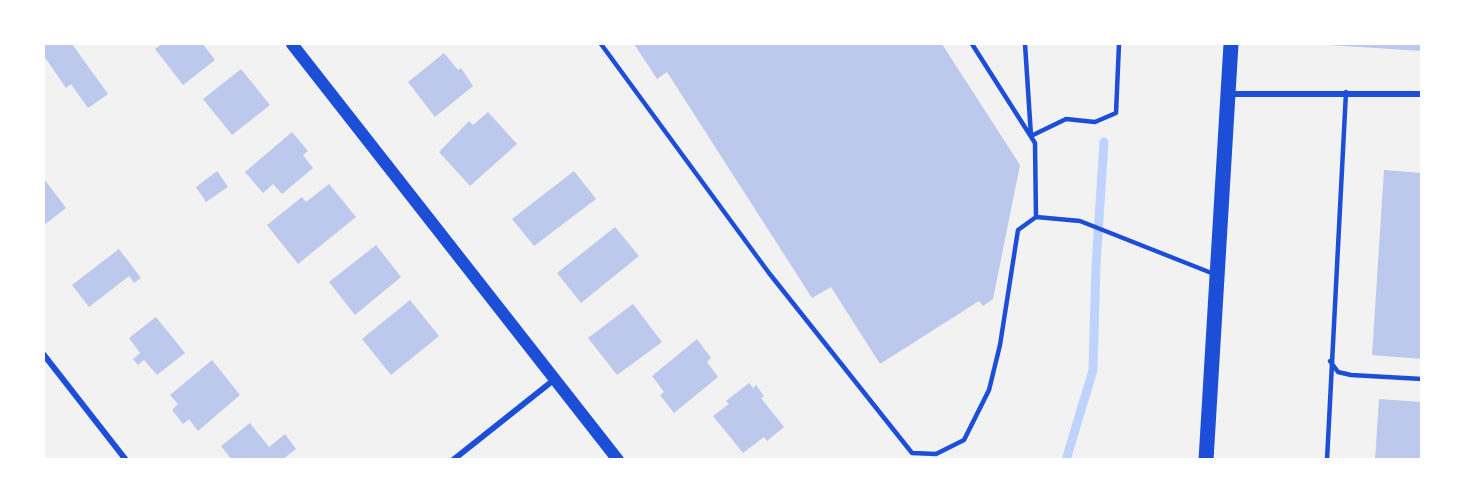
<!DOCTYPE html>
<html>
<head>
<meta charset="utf-8">
<style>
	body { margin:0 }
	#map { position:relative; width:1465px; height:503px; overflow:hidden; background:#f2f2f2; font-family:"PT Sans Narrow",sans-serif }
	canvas { display:block }
	.frame { position:absolute; inset:0; border:45px solid #fff; pointer-events:none }
</style>
</head>
<body>
<div id="map">
<canvas width="1465" height="503"></canvas>
<div class="frame"></div>
</div>
<script>
const c = document.querySelector('canvas').getContext('2d');
c.lineJoin = 'round';
const toPath = rows => new Path2D(rows.map(r => 'M' + r).join(''));
function stroke(path, color, width, dash) { c.strokeStyle = color; c.lineWidth = width; c.lineCap = dash ? 'butt' : 'round'; c.setLineDash(dash || []); c.stroke(path); }
function fill(path, color) { c.fillStyle = color; c.fill(path, 'evenodd'); }
const stream = toPath([
	[1066,460,1093,370,1096,265,1104,142]
]);
const building = toPath([
	[44,44,72,44,108,94,88,108,71,84,66,88,44,56],
	[162,44,203,44,215,60,183,85,155,49],
	[634,44,942,44,1020,165,993,299,983,306,979,301,880,364,831,287,812,298,667,72,657,79],
	[1327,44,1422,44,1422,51,1327,45],
	[444,53,458,70,461,68,473,86,435,117,408,82],
	[241,69,270,105,232,135,203,99],
	[488,112,517,144,470,186,439,152,469,121,473,125],
	[292,132,308,151,303,155,313,168,282,194,273,184,263,193,245,172],
	[1384,170,1422,173,1422,359,1372,355],
	[217,171,228,187,206,202,196,187],
	[574,171,596,199,534,246,512,219],
	[44,179,66,208,44,225],
	[329,184,356,217,298,264,267,225,302,197,306,202],
	[615,227,639,256,581,303,557,273],
	[376,245,401,277,355,315,329,282],
	[119,249,141,278,134,283,129,276,89,307,72,285],
	[410,300,439,336,391,375,362,339],
	[633,304,662,342,617,375,588,338],
	[156,317,185,353,157,375,144,360,138,365,133,359,140,353,129,338],
	[697,339,711,358,707,362,718,377,674,413,660,395,664,392,652,376],
	[212,360,240,395,198,431,189,419,183,424,172,410,178,404,170,395],
	[749,383,753,388,756,385,764,396,761,398,784,427,767,441,764,437,743,453,713,416,729,404,726,401],
	[1379,399,1422,402,1422,460,1375,460],
	[250,423,269,447,285,434,296,449,282,460,232,460,221,446]
]);
const service = toPath([
	[601,44,769,273,912,453,936,454,964,440,989,390,1000,345,1018,230,1036,217,1080,221,1214,274],
	[972,44,1035,143,1036,217],
	[1025,44,1031,136,1066,119,1095,122,1116,113,1119,44],
	[1330,361,1338,372,1351,375,1422,379],
	[1327,460,1346,92]
]);
const minor = toPath([
	[1229,94,1422,94],
	[44,355,126,460],
	[453,460,555,379]
]);
const secondary = toPath([
	[292,44,618,460]
]);
const primary = toPath([
	[1206,460,1231,44]
]);
stroke(stream, '#bfd3fe', 9);
fill(building, '#bdc9ec');
stroke(service, '#1d4ed8', 4.5);
stroke(minor, '#1d4ed8', 6);
stroke(secondary, '#1d4ed8', 12);
stroke(primary, '#1d4ed8', 15);
</script>
</body>
</html>
